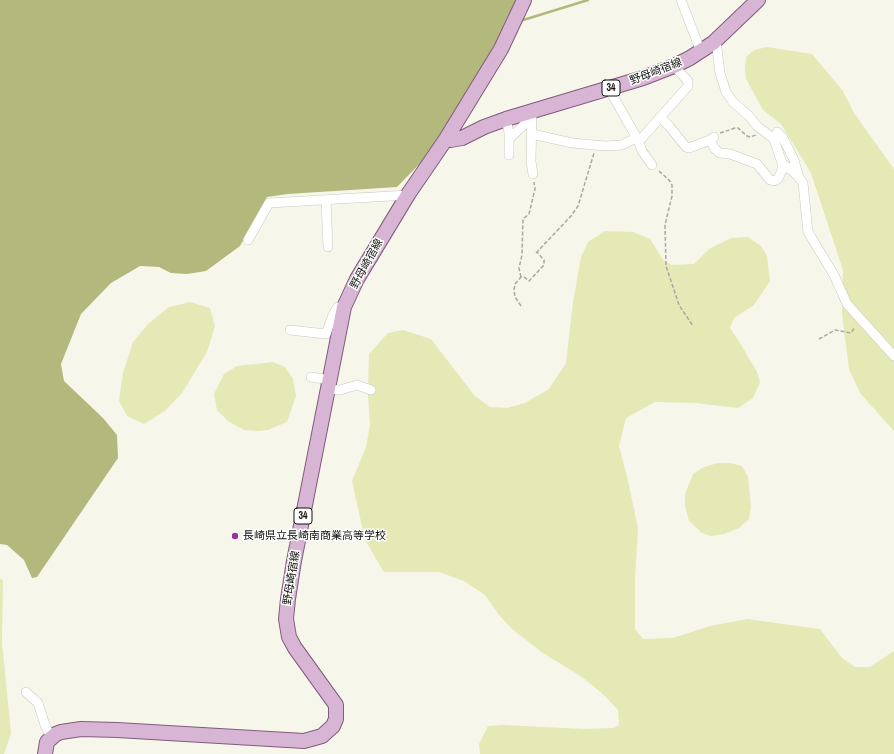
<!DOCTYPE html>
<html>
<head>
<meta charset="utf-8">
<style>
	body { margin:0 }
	canvas { display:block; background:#f6f7ea }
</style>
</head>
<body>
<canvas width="894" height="754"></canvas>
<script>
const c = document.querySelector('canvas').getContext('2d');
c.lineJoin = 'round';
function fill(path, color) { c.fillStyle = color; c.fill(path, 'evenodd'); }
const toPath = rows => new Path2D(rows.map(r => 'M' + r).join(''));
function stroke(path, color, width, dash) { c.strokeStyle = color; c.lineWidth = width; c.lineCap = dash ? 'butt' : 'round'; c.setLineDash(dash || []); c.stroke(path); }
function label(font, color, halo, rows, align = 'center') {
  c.font = font + ' "Archivo Narrow","Noto Sans JP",sans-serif'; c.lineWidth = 3; c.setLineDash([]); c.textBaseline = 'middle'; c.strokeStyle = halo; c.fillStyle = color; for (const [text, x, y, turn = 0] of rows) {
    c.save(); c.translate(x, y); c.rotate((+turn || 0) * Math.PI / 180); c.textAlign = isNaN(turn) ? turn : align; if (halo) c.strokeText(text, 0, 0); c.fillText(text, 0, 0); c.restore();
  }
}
const green = toPath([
	[767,47,812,54,843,91,854,113,894,169,894,431,860,393,849,369,842,314,843,270,811,173,781,124,763,110,746,79,745,69,746,57,754,50],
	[605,231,633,232,650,239,664,261,672,265,694,264,709,249,731,238,748,237,761,246,767,256,770,281,754,305,734,318,730,328,740,343,757,372,760,382,753,398,738,408,695,403,655,402,626,418,619,446,628,481,638,528,635,579,635,629,643,639,673,638,710,626,747,619,820,629,842,658,855,667,870,667,894,651,894,754,480,754,479,744,488,726,503,725,584,729,614,728,619,725,618,710,605,696,582,677,543,653,512,629,499,615,485,595,464,581,439,572,384,572,365,540,352,481,366,447,370,425,368,394,369,354,388,333,403,330,431,339,474,395,490,407,507,408,525,403,549,389,566,363,573,302,581,257,588,242],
	[190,302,210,308,215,326,207,352,182,393,165,411,144,424,127,416,119,401,123,373,133,342,148,324,169,307],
	[273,362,285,367,293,379,296,396,287,422,268,430,258,431,244,430,228,421,217,410,214,394,224,374,237,366],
	[718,463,730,463,742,466,748,477,751,507,749,519,739,528,724,534,711,536,702,533,689,521,685,506,685,494,693,474,704,467],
	[0,579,3,580,2,643,11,733,4,754,0,754]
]);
const water = toPath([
	[0,0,518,0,513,15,432,151,397,187,288,194,267,197,240,246,206,271,187,274,171,273,159,267,140,266,111,283,81,314,61,364,64,381,103,418,117,435,118,458,37,577,32,578,24,560,7,545,0,544]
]);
const stream = toPath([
	[520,21,588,0]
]);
const path = toPath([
	[720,133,735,128,738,128,747,136,750,137,756,135],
	[659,171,669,180,672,185,672,196,665,225,666,266,679,305,693,326],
	[536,253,571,216,578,206,594,153],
	[521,277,519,268,522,255,523,219,529,214,535,189,534,182],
	[521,306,515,297,514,290,515,284,521,277,524,277,529,281,544,265,544,260,537,252],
	[819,339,835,330,851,333,855,327]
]);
const street = toPath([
	[681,0,701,52],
	[609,89,638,140,642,138,688,86,688,81,674,66],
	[532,111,531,162,533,174],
	[660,117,669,126,686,147,689,148,710,140,714,137],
	[506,119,509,133,509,155],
	[777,132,783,138,794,160,799,178],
	[532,134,572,143,605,146,622,145,636,138],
	[509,139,526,123,525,113],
	[638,140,642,151,652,165],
	[710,140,715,149,720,153,730,154,757,164,770,180,774,181,778,179,782,170,782,163,774,139,757,126,749,116,733,102,726,92,720,73,716,40],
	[782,163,797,175,803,183,808,232,834,275,847,304,894,356],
	[326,200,328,247],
	[248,240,269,203,408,195],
	[290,330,326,334,333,315,338,307,344,307],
	[311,377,330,380],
	[328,389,340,390,357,385,371,390],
	[26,692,38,703,45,725,51,737]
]);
const primary = toPath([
	[446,139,451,140,462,138,484,127,506,119,643,78,674,66,690,58,713,43,758,0],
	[45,754,47,742,56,734,61,732,81,729,117,730,304,741,322,736,333,726,336,719,336,705,295,648,289,637,286,619,288,599,294,561,344,307,357,279,409,193,446,139,501,49,524,0]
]);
const markers = [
	[235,536,4,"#9a3397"]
];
const shields = [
	[611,88,18],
	[303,516,18]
];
const shieldNames = [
	["34",611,88],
	["34",303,516]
];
const streetNames = [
	["野母崎宿線",656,72,-21],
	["野母崎宿線",367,264,-61],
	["野母崎宿線",292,578,-81]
];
const poiNames = [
	["長崎県立長崎南商業高等学校",243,536]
];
fill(green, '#e4e9b6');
fill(water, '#b3b87d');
stroke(stream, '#b3b87d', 2.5);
stroke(street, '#c7c9bd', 10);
stroke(primary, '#815b7d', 16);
stroke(path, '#a8a99f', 1.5, [4, 2]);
stroke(street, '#fff', 9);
stroke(primary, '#d8b5d5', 14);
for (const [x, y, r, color] of markers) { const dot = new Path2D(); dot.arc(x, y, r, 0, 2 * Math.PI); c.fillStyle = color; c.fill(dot); stroke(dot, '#fff', 1.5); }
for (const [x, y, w] of shields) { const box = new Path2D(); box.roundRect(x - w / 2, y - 8, w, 16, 3); c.fillStyle = '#fff'; c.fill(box); stroke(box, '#11110d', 1); }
label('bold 10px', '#11110d', null, shieldNames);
label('11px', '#11110d', '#fff', streetNames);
label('11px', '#11110d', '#fff', poiNames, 'left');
</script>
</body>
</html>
